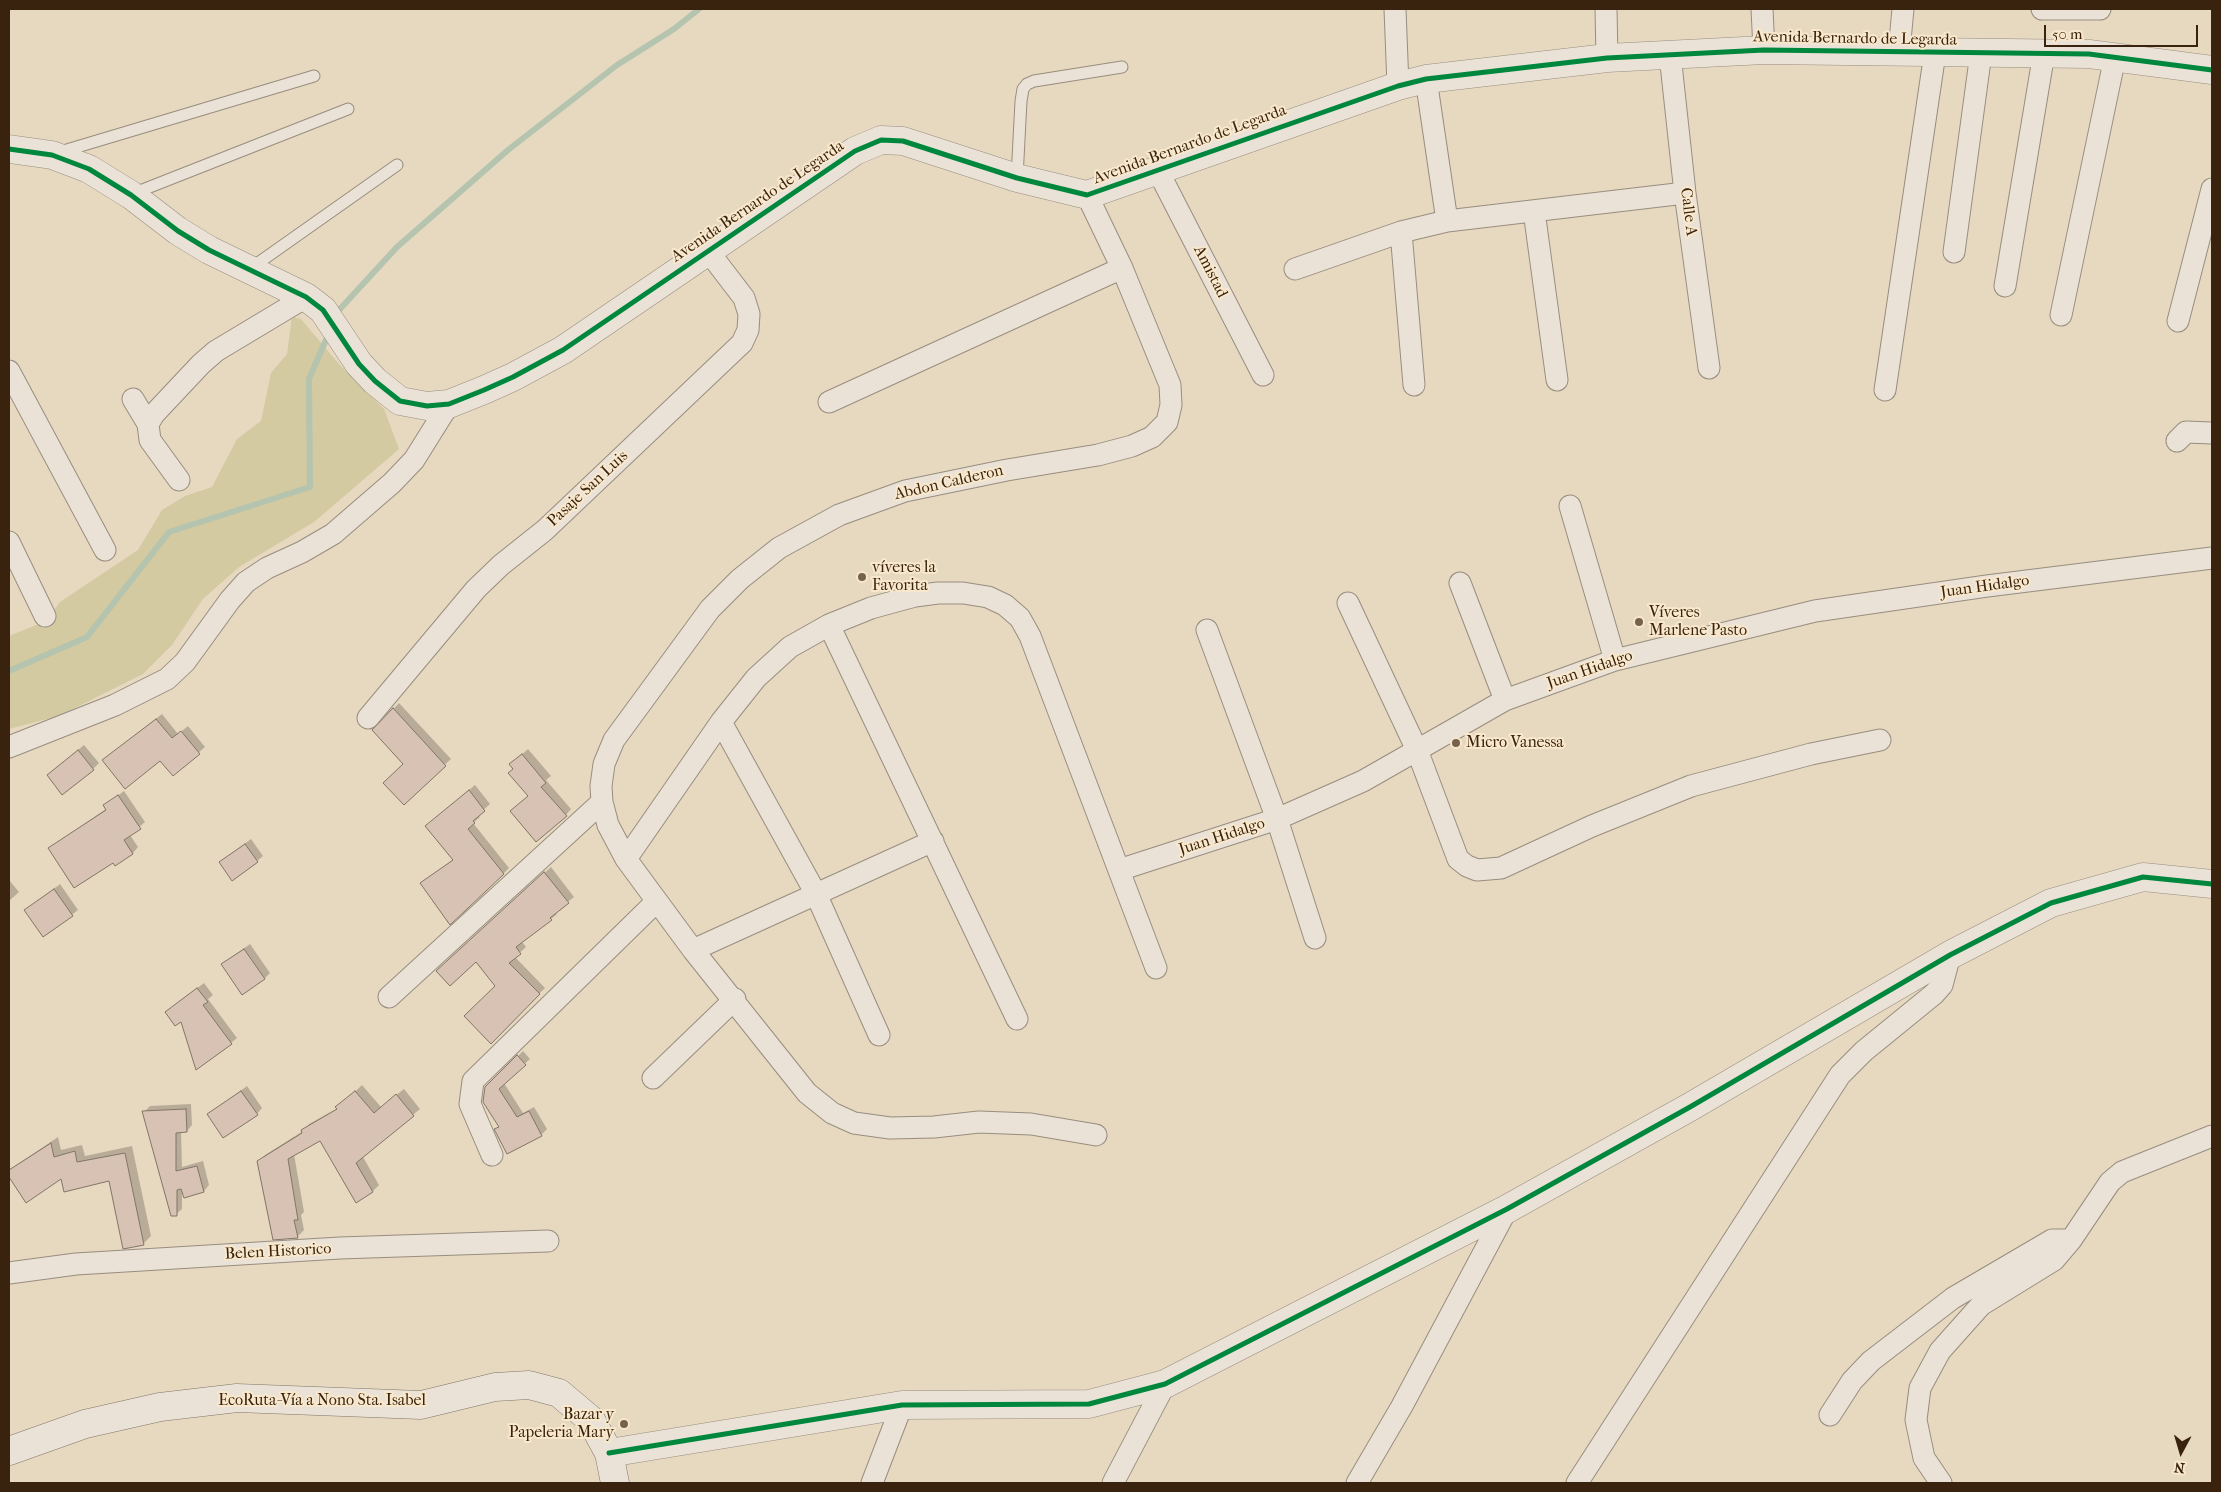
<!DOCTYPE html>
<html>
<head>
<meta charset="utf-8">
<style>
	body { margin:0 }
	#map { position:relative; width:2221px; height:1492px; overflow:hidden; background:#e7d8c0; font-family:"IM FELL French Canon",serif }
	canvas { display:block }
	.frame { position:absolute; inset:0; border:10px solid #39230f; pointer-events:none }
	.north { position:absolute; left:2156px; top:1427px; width:50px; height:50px; -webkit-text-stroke:4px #f9e8cc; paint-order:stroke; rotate:186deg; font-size:14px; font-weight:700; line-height:20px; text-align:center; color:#39230f }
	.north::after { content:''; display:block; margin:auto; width:18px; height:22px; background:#39230f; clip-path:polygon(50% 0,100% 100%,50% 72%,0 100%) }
	.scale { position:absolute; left:2044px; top:25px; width:154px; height:22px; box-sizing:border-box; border:2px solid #39230f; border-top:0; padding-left:6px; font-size:15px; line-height:18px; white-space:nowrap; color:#39230f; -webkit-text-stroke:4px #f9e8cc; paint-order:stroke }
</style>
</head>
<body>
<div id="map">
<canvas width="2221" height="1492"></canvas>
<div class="frame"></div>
<div class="north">N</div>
<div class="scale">50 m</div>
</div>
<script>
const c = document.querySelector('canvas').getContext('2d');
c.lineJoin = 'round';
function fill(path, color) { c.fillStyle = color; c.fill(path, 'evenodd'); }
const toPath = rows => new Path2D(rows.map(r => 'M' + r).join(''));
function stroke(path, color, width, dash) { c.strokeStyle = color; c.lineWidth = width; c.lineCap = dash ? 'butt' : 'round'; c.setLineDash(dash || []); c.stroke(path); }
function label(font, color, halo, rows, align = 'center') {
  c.font = font + ' "IM FELL French Canon",serif'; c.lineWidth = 4; c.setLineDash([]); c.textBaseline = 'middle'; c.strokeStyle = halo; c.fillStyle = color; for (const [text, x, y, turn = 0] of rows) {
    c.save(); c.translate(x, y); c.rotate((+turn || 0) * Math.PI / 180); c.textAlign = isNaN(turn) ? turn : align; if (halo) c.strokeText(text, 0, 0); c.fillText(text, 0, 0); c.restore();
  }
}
const green = toPath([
	[292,317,301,319,338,363,384,409,399,449,314,522,239,567,203,599,172,645,143,674,59,716,9,729,9,636,46,621,60,602,138,550,162,510,185,496,212,487,237,439,261,421,271,373,287,354]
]);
const shadow = toPath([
	[399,703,451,759,404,803,405,764,374,730],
	[162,714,178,734,188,726,205,747,173,774,161,759,104,760],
	[84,745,99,763,93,769,54,770],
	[528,749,551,776,546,780,571,809,566,815,529,796,514,768,517,759],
	[475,785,490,804,478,815,480,817,473,823,509,868,503,874,422,883,454,859,426,826],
	[124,791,145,822,130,835,138,847,133,853,116,864,114,861,49,848,106,809,104,806],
	[251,839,263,856,257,861,220,862],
	[551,867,574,897,555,912,557,914,551,919,522,942,526,947,515,957,545,988,491,1042,496,986,476,961,444,965],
	[9,880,19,892,9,901],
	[60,884,78,910,44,936,26,910],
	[250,944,270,973,264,979,222,964],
	[204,983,213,995,208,999,237,1038,231,1043,181,1020,172,1007],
	[523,1051,530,1059,504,1083,523,1113,534,1107,547,1129,541,1135,507,1153,496,1129,500,1125,486,1088],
	[362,1085,381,1107,404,1089,420,1109,363,1157,379,1185,373,1191,320,1139,294,1154,304,1212,301,1215,304,1230,297,1237,258,1161,265,1155,303,1131,309,1124,338,1108],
	[247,1086,262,1108,257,1114,209,1114],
	[191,1104,192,1125,187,1131,181,1131,182,1167,203,1161,209,1185,204,1191,182,1191,182,1209,176,1214,144,1112,150,1106],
	[58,1137,61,1150,82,1145,85,1156,132,1146,151,1236,144,1243,124,1247,110,1179,62,1177,26,1201,9,1174,9,1170]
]);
const stream = toPath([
	[336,317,340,309,397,247,508,150,617,65,674,29,699,9],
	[9,671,87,637,169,532,310,487,309,379,329,333]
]);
const building = toPath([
	[393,708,446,766,404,805,383,783,403,764,372,730,393,708],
	[156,719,172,738,181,731,200,754,173,776,160,761,125,789,102,760,156,719],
	[78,750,94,770,62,795,47,775,78,750],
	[522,754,546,783,541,787,567,816,536,842,510,811,528,796,508,773,513,769,509,764,522,754],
	[469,790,485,811,473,821,475,823,468,829,504,874,450,925,420,883,453,860,425,826,469,790],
	[118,795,141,829,124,840,133,854,115,866,113,863,74,888,48,848,106,810,103,805,118,795],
	[245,844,258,862,232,881,219,862,245,844],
	[544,872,569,903,550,918,552,920,516,947,521,954,509,963,540,994,491,1044,464,1016,495,986,476,962,450,986,436,971,544,872],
	[54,889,73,916,43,937,24,910,54,889],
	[244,949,265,979,242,995,221,964,244,949],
	[197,988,208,1002,203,1005,232,1044,196,1070,181,1022,175,1026,165,1012,197,988],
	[517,1055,526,1065,499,1089,517,1117,529,1111,542,1136,507,1154,494,1129,499,1127,483,1102,485,1087,517,1055],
	[241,1091,258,1115,223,1138,207,1114,241,1091],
	[355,1091,374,1113,396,1094,414,1116,356,1163,373,1192,356,1203,320,1141,288,1159,298,1220,294,1220,298,1238,273,1240,257,1161,302,1133,301,1130,337,1109,335,1107,355,1091],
	[186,1109,187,1132,176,1133,176,1171,197,1166,204,1192,184,1198,181,1189,177,1190,177,1216,171,1216,142,1111,186,1109],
	[51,1143,54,1157,75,1151,77,1162,125,1153,144,1245,123,1249,109,1181,64,1192,61,1179,26,1203,9,1177,9,1170,51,1143]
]);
const service = toPath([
	[60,152,314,76],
	[1017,178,1021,101,1023,89,1027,84,1034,81,1122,67],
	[132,194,348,109],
	[251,268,397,165]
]);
const minor = toPath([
	[1395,9,1398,86],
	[1606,9,1607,58],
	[1762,9,1764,50],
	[2042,9,2100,9],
	[1899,51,1903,9],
	[1670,55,1685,193,1709,368],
	[1426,79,1447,221],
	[1157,169,1263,375],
	[1087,195,1122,268,1170,385,1171,405,1167,422,1152,437,1132,446,1098,455,1007,470,905,491,839,515,779,548,740,579,710,609,614,740,604,764,601,786,602,802,608,825,626,859,693,950,807,1093,832,1113,854,1123,890,1128,934,1127,979,1122,1031,1124,1096,1135],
	[1534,211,1557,380],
	[1401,232,1414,385],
	[1954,252,1981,53],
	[1295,269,1401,232,1447,221,1685,193],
	[2005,286,2044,53],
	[2061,315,2115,57],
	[2178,321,2212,189],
	[9,371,105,550],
	[1885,390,1935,53],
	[133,399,148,424],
	[829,402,1122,268],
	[2177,441,2186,432,2212,433],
	[179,480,150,440,148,424,154,414,201,364,216,351,306,297],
	[1570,506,1615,660],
	[9,542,45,616],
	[1460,583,1505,700],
	[1348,603,1417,750,1458,859,1467,866,1477,870,1501,868,1592,826,1691,786,1811,754,1880,740],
	[829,625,1017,1019],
	[1207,630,1277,819,1315,938],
	[368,718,476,589,501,565,545,530,742,343,748,330,749,314,744,298,708,251],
	[721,722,816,894,879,1035],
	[9,747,115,705,167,679,185,662,230,600,246,582,267,568,302,552,333,534,392,483,414,460,449,404],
	[626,859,721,722,756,678,790,647,829,625,871,608,915,596,938,593,963,593,988,597,1005,605,1020,618,1030,636,1156,968],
	[1119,870,1277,819,1363,781,1505,700,1615,660,1815,611,1987,586,2212,558],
	[693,950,933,841],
	[389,997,602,802],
	[653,1078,735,999],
	[492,1155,470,1104,473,1081,657,901],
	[9,1273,76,1264,340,1248,548,1241],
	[1830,1415,1852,1381,1871,1361,1953,1298,2052,1240,2071,1240],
	[872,1483,902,1405],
	[1113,1483,1165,1384],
	[1357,1483,1402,1406,1507,1209],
	[1577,1483,1840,1075,1864,1051,1934,994,1942,985,1950,955],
	[1941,1483,1924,1458,1916,1420,1920,1388,1940,1351,1981,1305,2054,1260,2071,1240,2110,1182,2122,1172,2212,1136]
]);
const tertiary = toPath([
	[9,149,52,155,89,169,131,195,178,231,209,250,306,297,323,310,359,364,375,381,400,401,427,406,449,404,484,390,513,377,563,350,855,151,881,140,903,141,1017,178,1087,195,1398,86,1426,79,1607,58,1764,50,2089,54,2212,70],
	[609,1453,902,1405,1089,1404,1165,1384,1507,1209,1690,1107,1950,955,2051,903,2143,877,2212,884]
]);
const secondary = toPath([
	[9,1451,85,1424,160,1407,237,1398,421,1405,495,1387,529,1385,559,1393,591,1420,609,1453,615,1483]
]);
const cycleway = toPath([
	[9,149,52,155,89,169,131,195,178,231,209,250,306,297,323,310,359,364,375,381,400,401,427,406,449,404,484,390,513,377,563,350,855,151,881,140,903,141,1017,178,1087,195,1398,86,1426,79,1607,58,1764,50,2089,54,2212,70],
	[609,1453,902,1405,1089,1404,1165,1384,1507,1209,1690,1107,1950,955,2051,903,2143,877,2212,884]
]);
const markers = [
	[862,577,5,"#76624d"],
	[1639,622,5,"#76624d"],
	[1456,743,5,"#76624d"],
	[624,1424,5,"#76624d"]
];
const streetNames = [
	["Avenida Bernardo de Legarda",1855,39,1],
	["Avenida Bernardo de Legarda",1190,145,-20],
	["Avenida Bernardo de Legarda",758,202,-34],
	["Calle A",1688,212,83],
	["Amistad",1210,272,63],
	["Abdon Calderon",949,483,-13],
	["Pasaje San Luis",588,489,-43],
	["Juan Hidalgo",1985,587,-8],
	["Juan Hidalgo",1590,670,-19],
	["Juan Hidalgo",1222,837,-18],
	["Belen Historico",278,1252,-3],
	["EcoRuta-Vía a Nono Sta. Isabel",322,1401]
];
const poiNames = [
	["víveres la",872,568],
	["Favorita",872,586],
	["Víveres",1649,613],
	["Marlene Pasto",1649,631],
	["Micro Vanessa",1466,743],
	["Bazar y",614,1415,"right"],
	["Papeleria Mary",614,1433,"right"]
];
fill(green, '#d3caa1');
fill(shadow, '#0003');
stroke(stream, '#b4c4ae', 6);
fill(building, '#d7c2b3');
stroke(building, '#807566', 1);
stroke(service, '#988d7e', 13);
stroke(minor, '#988d7e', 23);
stroke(tertiary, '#988d7e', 29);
stroke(secondary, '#807566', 29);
stroke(service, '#eae2d7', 11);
stroke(minor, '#eae2d7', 21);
stroke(tertiary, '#eae2d7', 28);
stroke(secondary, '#eae2d7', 28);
stroke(cycleway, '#00873e', 5);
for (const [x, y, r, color] of markers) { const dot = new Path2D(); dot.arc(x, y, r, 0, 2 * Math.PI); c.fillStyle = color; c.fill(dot); stroke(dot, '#f9e8cc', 2); }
label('16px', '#39230f', '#f9e8cc', streetNames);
label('16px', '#39230f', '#f9e8cc', poiNames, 'left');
</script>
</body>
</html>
